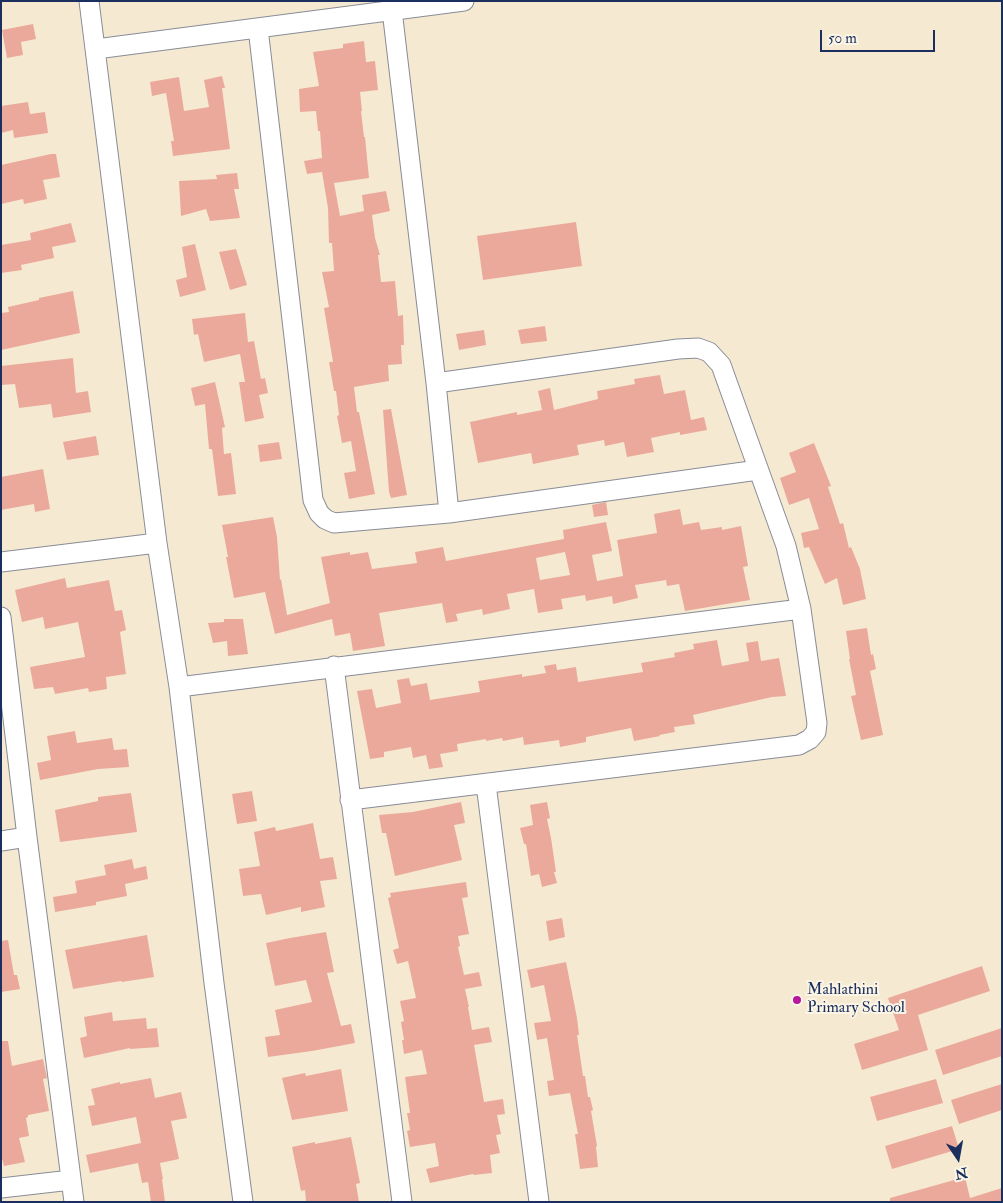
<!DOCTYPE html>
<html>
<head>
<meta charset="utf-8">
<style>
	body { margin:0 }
	#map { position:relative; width:1003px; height:1203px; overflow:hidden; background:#f5ead1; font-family:"IM FELL Double Pica",serif }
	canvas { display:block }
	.frame { position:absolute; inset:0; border:2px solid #1b2f5e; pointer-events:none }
	.north { position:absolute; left:933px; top:1133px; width:50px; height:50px; -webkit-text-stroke:4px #fcf5e5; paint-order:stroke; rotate:168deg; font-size:14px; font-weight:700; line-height:20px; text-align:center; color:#1b2f5e }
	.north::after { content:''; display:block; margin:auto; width:18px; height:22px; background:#1b2f5e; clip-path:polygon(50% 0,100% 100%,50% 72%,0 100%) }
	.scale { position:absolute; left:820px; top:30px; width:115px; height:22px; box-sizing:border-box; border:2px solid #1b2f5e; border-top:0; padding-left:6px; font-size:15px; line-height:18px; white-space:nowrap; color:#1b2f5e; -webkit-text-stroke:4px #fcf5e5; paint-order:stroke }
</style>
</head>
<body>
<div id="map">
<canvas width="1003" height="1203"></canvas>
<div class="frame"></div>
<div class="north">N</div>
<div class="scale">50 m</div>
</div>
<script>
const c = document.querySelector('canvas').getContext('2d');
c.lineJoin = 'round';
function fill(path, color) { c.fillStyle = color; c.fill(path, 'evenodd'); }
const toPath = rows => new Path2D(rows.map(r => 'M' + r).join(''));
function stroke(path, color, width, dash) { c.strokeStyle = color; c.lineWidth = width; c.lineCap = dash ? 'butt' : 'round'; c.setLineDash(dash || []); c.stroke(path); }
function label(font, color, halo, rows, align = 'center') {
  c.font = font + ' "IM FELL Double Pica",serif'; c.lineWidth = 4; c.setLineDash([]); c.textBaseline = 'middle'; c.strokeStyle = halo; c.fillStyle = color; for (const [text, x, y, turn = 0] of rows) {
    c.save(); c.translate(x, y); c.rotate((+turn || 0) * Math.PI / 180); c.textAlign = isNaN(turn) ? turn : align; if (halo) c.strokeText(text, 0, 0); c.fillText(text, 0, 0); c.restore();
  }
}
const building = toPath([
	[33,24,36,39,21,42,23,55,7,58,2,30],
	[364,41,366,62,375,61,378,90,360,92,362,111,361,111,364,137,365,137,369,178,334,183,340,216,364,211,362,195,386,191,390,211,372,215,375,238,380,255,378,255,381,282,395,281,398,316,403,315,404,345,401,345,402,364,388,365,389,381,354,387,357,412,359,412,375,494,349,499,344,473,356,471,351,441,342,443,337,416,339,415,336,391,334,391,329,362,333,362,324,308,329,307,322,272,334,271,332,243,329,243,328,208,322,172,307,174,304,161,322,158,320,131,318,131,316,111,300,112,299,89,319,86,313,52,343,48,343,44],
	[222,76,225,88,222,88,230,149,173,156,171,141,174,141,166,93,152,96,150,82,179,77,184,111,209,107,204,80],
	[28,102,30,114,45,112,48,133,14,138,13,130,1,133,1,106],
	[51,154,56,154,60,177,43,180,47,199,24,204,23,199,1,204,1,165],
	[237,173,239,189,234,189,240,218,210,221,206,209,181,216,179,181,217,179,216,175],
	[576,222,582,266,483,280,477,236],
	[71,223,76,242,52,247,54,258,21,265,22,270,1,273,1,245,31,240,30,233],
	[195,244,206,290,180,297,176,280,187,277,182,247],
	[236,249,247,285,230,290,219,252],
	[73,291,80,333,1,350,1,313,9,312,8,307,39,300,39,298],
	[245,313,248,342,254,341,261,379,265,378,268,393,259,395,264,418,245,422,239,382,245,382,240,354,204,362,198,334,194,335,192,319],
	[545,326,547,341,521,344,518,330],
	[484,330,486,345,459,350,456,334],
	[73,358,76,393,88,391,91,412,53,418,51,404,19,408,15,384,1,385,1,366],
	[660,375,664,394,685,390,691,420,704,417,707,430,680,435,680,432,651,438,654,452,627,457,624,442,605,446,604,440,577,445,579,455,553,460,533,464,531,453,478,463,470,422,517,412,517,415,542,410,538,391,550,388,554,410,598,399,597,391,635,384,634,379],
	[215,382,225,427,222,428,224,454,231,453,236,494,218,496,212,449,209,449,205,404,195,406,191,388],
	[391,409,407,495,391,498,389,492,383,410],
	[96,436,99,455,67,460,63,442],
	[279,442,282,459,260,462,258,445],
	[814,443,831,486,828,487,840,524,843,523,849,548,851,547,860,569,866,599,843,605,837,578,825,584,809,547,804,548,801,533,819,529,809,498,789,505,780,478,796,472,789,453],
	[43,469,50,509,35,512,34,504,1,510,1,477],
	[606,502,608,515,594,517,592,505],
	[680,509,683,525,699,522,701,530,722,527,722,530,741,526,748,566,743,567,750,600,685,611,679,584,667,586,666,580,635,585,638,598,613,604,612,596,586,601,585,595,561,599,563,609,538,613,534,589,507,594,510,609,483,615,482,609,456,614,458,621,446,623,442,603,379,613,385,646,353,651,350,633,335,636,332,619,275,634,265,592,234,598,226,557,228,557,222,525,273,517,277,537,280,580,281,579,287,615,330,603,321,557,350,552,350,555,368,552,372,569,417,563,415,552,443,547,446,561,564,539,563,530,606,522,612,551,592,555,597,581,623,576,617,540,657,533,654,514],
	[565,552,570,575,540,580,536,558],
	[65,578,67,588,109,580,115,611,122,610,126,630,120,632,126,674,106,677,107,689,89,692,88,688,55,694,53,687,34,689,30,667,85,657,78,622,45,629,43,617,22,622,15,590],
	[224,619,243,619,248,654,228,656,227,641,213,643,208,623,224,622],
	[867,628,871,655,873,654,876,669,870,671,883,735,861,740,851,696,856,695,849,659,850,659,846,631],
	[717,640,722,666,749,661,746,643,758,641,761,661,779,658,786,696,772,697,693,715,695,724,674,727,675,732,659,735,660,736,634,741,631,728,586,737,586,742,560,747,559,740,524,745,523,737,503,741,502,738,486,741,486,739,457,744,458,751,440,754,443,767,429,769,426,755,413,758,411,747,384,752,384,757,370,759,357,691,372,689,376,708,401,703,397,680,409,678,411,686,427,683,430,700,480,692,478,681,522,674,522,677,546,673,544,666,556,664,557,670,576,667,578,682,643,672,641,663,675,657,674,653,694,649,693,644],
	[75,731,77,743,112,738,114,750,127,749,129,767,98,769,40,780,37,763,51,760,47,736],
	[252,791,257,821,237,824,232,794],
	[131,793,137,832,60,842,55,810,98,801,98,797],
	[461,802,465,823,454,825,462,860,395,876,386,833,382,833,379,815,413,812],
	[547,802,550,818,547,819,551,838,556,872,554,872,557,883,542,887,539,874,531,876,526,844,524,844,520,828,533,825,530,805],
	[313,823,320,859,333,857,337,879,320,881,325,907,301,912,301,907,266,915,261,894,243,896,239,869,260,866,254,832,275,827,276,831],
	[132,859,134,869,146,866,148,879,125,884,127,896,96,902,96,905,55,912,53,897,77,893,75,881,106,875,104,865],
	[466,882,468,897,462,898,469,934,458,936,460,946,458,947,464,975,479,972,482,986,465,989,469,1007,468,1007,472,1030,489,1027,492,1042,474,1045,484,1102,503,1099,505,1114,497,1115,501,1134,496,1135,500,1153,490,1155,492,1173,474,1175,473,1174,430,1183,426,1169,439,1166,435,1143,410,1147,407,1131,410,1130,407,1113,410,1113,405,1077,427,1074,422,1050,404,1054,402,1040,404,1040,401,1022,404,1021,400,1001,416,998,408,961,397,964,393,950,399,948,388,898,391,897,390,893],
	[562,918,565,937,549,941,546,921],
	[326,932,334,972,327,973,341,1026,351,1024,355,1043,312,1051,268,1057,265,1037,280,1035,275,1010,312,1002,306,980,275,986,266,943,290,938],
	[147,935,154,977,122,982,121,981,73,989,65,950],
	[8,940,14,975,17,975,20,989,1,992,1,941],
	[566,962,577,1018,579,1035,577,1035,583,1076,585,1076,588,1097,590,1097,593,1110,591,1111,597,1146,596,1147,598,1167,580,1169,575,1134,578,1134,570,1093,549,1096,547,1081,554,1080,547,1038,537,1040,534,1023,551,1021,544,985,531,988,527,970],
	[982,966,990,991,918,1015,928,1050,862,1070,854,1044,899,1030,888,998],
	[112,1012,113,1021,146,1018,147,1029,157,1028,159,1047,130,1049,130,1048,84,1058,80,1038,87,1036,84,1017],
	[1002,1028,1002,1056,943,1075,935,1050],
	[1,1041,8,1041,12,1066,43,1059,47,1078,43,1079,49,1111,28,1115,28,1117,26,1118,29,1136,19,1138,25,1162,4,1166,1,1155],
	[341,1069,348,1111,292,1120,282,1078,305,1073,306,1076],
	[151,1078,155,1098,181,1092,187,1118,171,1121,179,1159,160,1163,163,1179,162,1179,165,1202,151,1202,148,1182,142,1183,138,1163,90,1173,86,1155,141,1143,136,1117,92,1126,88,1106,95,1105,91,1089,120,1082,120,1084],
	[936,1079,943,1103,877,1121,870,1097],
	[1002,1084,1002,1110,959,1124,951,1100],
	[952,1126,959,1149,892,1169,885,1146],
	[351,1137,360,1183,356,1184,359,1202,306,1202,305,1190,301,1191,292,1147,315,1142,315,1144],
	[965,1177,970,1198,1002,1188,1002,1202,890,1202,890,1198]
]);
const minor = toPath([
	[89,1,157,543,179,687,214,983,243,1202],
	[392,10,436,383,449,513],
	[258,28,313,500,319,513,325,519,334,523,449,513,758,470],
	[96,49,464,1],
	[1,562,157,543],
	[1,617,27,837,74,1202],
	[334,666,402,1202],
	[179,687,801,609],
	[486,784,539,1202],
	[350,800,799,745,810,739,816,732,817,723,801,609,786,546,721,365,709,352,698,348,678,349,436,383],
	[1,841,27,837],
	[1,1188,71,1180]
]);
const markers = [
	[797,1000,5,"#b5179e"]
];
const poiNames = [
	["Mahlathini",807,991],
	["Primary School",807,1009]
];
fill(building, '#eba99c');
stroke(minor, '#888c98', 21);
stroke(minor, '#fff', 19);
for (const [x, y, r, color] of markers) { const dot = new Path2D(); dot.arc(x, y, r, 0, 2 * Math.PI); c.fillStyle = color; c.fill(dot); stroke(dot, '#fcf5e5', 2); }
label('16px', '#1b2f5e', '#fcf5e5', poiNames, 'left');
</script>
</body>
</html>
